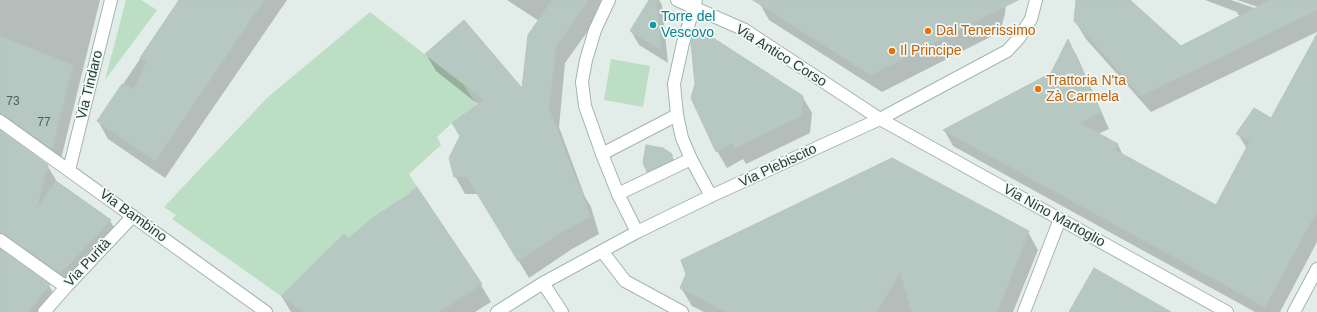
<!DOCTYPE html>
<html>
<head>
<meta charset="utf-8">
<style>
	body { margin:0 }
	canvas { display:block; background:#e2ece8 }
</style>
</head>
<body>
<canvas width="1317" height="312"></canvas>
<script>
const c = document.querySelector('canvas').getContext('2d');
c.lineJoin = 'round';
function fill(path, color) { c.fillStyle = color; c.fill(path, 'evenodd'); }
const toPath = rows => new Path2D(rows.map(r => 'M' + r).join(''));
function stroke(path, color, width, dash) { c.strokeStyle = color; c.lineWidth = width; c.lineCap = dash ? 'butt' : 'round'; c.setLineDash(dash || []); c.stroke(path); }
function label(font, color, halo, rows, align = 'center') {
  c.font = font + ' Arial,sans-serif'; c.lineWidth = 3.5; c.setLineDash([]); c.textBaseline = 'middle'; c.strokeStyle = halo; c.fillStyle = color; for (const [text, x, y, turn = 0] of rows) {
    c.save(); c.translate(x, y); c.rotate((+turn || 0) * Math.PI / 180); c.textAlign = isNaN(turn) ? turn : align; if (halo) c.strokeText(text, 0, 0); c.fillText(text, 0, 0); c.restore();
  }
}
const green = toPath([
	[126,0,141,0,157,10,105,80],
	[370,12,463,84,477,105,452,123,437,137,441,145,409,174,417,187,408,195,374,217,359,230,354,238,357,250,344,234,281,296,172,219,176,215,164,207,268,97],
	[611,59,650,66,643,107,604,100]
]);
const shadow = toPath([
	[0,0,100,0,60,163,5,129,1,132,47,165,56,180,55,182,110,221,119,235,68,287,5,248,2,252,49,286,58,300,48,312,0,312],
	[180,0,287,0,165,178,108,139,98,121],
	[507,0,610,0,565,63,559,127,585,197,591,207,599,234,572,249,529,278,478,194,465,194,455,176,479,105,436,71,426,54,523,90,539,21],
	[650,0,659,0,662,5,668,63,639,45,631,31],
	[753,0,1006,0,1005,14,1000,32,882,92,769,20,760,4],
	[1077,0,1128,0,1180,47,1242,16,1238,15,1237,12,1205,0,1231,0,1260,10,1261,8,1237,0,1317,0,1317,32,1151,112,1086,39,1075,21],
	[1317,36,1317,242,1280,312,1255,312,953,146,944,130,1052,74,1068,41,1077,56,1109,129,1098,134,1118,145,1124,157,1216,206,1247,149,1238,134,1272,119],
	[696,84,802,96,812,113,810,133,746,164,743,159,727,168,717,151],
	[671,155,676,163,652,179,647,171],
	[417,189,481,285,491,302,475,312,291,312,282,297],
	[1028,232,1038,250,1013,312,704,312,692,306,681,288,687,275]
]);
const building = toPath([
	[179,0,264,0,155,161,97,121,122,84,134,89,147,61,140,58,179,0],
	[552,0,589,0,556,46,549,109,580,189,581,189,590,217,562,232,518,261,467,177,454,177,449,158,460,136,452,123,484,100,425,54,464,20,522,88,528,35,552,0],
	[649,0,656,0,661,50,630,31,649,0],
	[753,0,1018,0,871,75,753,0],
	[1076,0,1130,0,1181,46,1271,0,1317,0,1317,10,1141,96,1074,21,1076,0],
	[695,30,706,37,707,34,803,96,801,116,735,148,732,143,716,152,691,98,695,84,691,43,695,30],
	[1317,34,1317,211,1265,307,943,130,1051,73,1068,39,1101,112,1080,123,1118,144,1115,150,1216,205,1250,141,1236,134,1254,108,1271,118,1317,34],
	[0,36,73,65,52,149,4,115,0,114,0,36],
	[0,130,48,165,36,210,56,181,111,220,65,269,64,268,60,273,4,234,0,233,0,130],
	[646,145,663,148,672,154,672,160,647,172,643,163,646,145],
	[892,158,1029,231,997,312,912,312,900,272,877,312,726,312,680,288,686,274,681,260,892,158],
	[417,187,482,284,439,312,303,312,281,296,344,234,348,239,374,217,408,195,417,187],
	[0,249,50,285,28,312,0,312,0,249],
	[1094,268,1171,312,1069,312,1094,268]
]);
const service = toPath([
	[602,154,677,115],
	[618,194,691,159],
	[543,283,562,312]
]);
const minor = toPath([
	[696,0,683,43,674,84,677,115,682,138,691,159,711,196],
	[880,119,1227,312],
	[0,121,266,312],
	[69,170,111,0],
	[0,240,66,287],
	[602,251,625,281,682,312],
	[44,312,66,287,133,216],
	[1024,312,1060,219],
	[1294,312,1317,269]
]);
const tertiary = toPath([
	[609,0,595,30,586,60,582,82,585,106,602,154,618,194,637,232],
	[677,0,745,30,880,119]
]);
const secondary = toPath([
	[497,312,543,283,637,232,711,196,880,119,1007,51,1019,38,1031,19,1036,0]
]);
const markers = [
	[653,25,4,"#0f9aa8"],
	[928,31,4,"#e8710a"],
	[892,51,4,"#e8710a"],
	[1038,89,4,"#e8710a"]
];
const numberNames = [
	["73",13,102],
	["77",44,123]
];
const cultureNames = [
	["Torre del",661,17],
	["Vescovo",661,33]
];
const foodNames = [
	["Dal Tenerissimo",936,31],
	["Il Principe",900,51],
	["Trattoria N'ta",1046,81],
	["Zà Carmela",1046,97]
];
const streetNames = [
	["Via Antico Corso",781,56,32],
	["Via Tindaro",90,85,-76],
	["Via Plebiscito",778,166,-25],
	["Via Bambino",133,216,36],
	["Via Nino Martoglio",1054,216,29],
	["Via Purità",88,263,-47]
];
fill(green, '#bbdec4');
fill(shadow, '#0003');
fill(building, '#b7c7c1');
stroke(building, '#b5c6be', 1);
stroke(service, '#a5b4af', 14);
stroke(minor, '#a5b4af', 14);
stroke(tertiary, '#a5b4af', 14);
stroke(secondary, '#a0b8af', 14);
stroke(service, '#fff', 12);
stroke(minor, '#fff', 12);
stroke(tertiary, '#fff', 12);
stroke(secondary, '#fff', 12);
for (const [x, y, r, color] of markers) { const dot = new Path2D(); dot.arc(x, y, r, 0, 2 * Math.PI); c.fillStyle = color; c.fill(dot); stroke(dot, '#f3f9f6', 1.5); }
label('12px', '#476059', null, numberNames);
label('14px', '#0d838f', '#f3f9f6', cultureNames, 'left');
label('14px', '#c56008', '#f3f9f6', foodNames, 'left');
label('14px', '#223e36', '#f3f9f6', streetNames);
</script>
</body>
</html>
